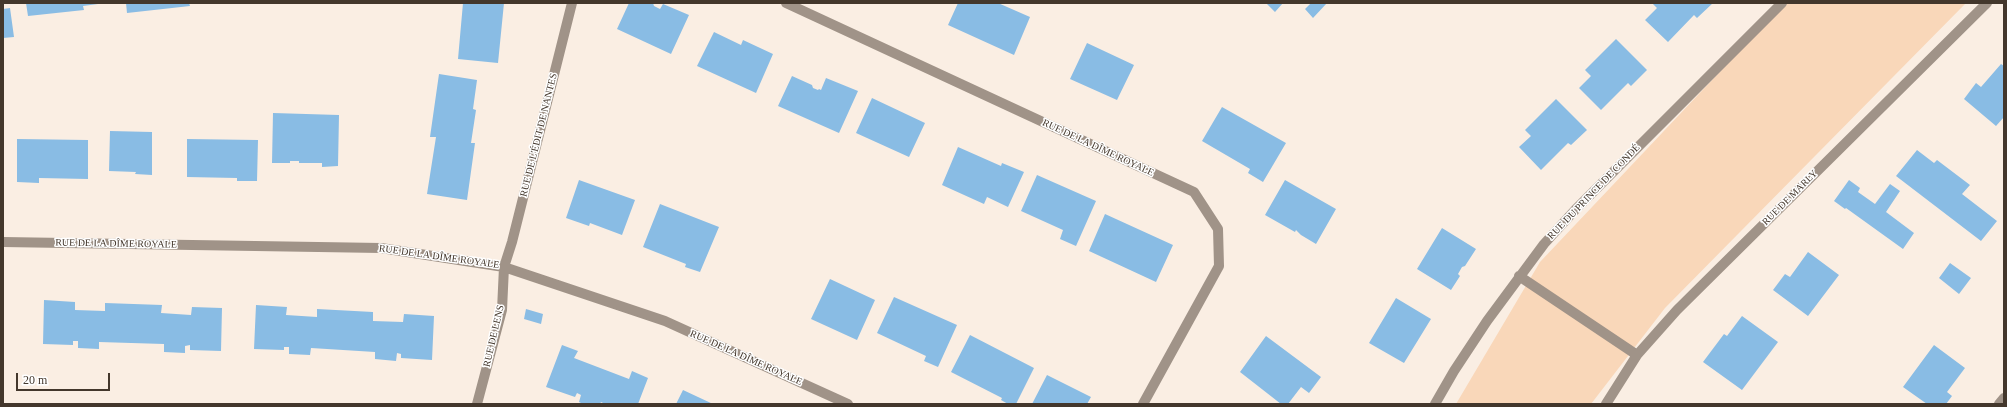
<!DOCTYPE html>
<html>
<head>
<meta charset="utf-8">
<style>
	body { margin:0 }
	#map { position:relative; width:2007px; height:407px; overflow:hidden; background:#faeee3; font-family:Georgia,serif }
	canvas { display:block }
	.frame { position:absolute; inset:0; border:4px solid #43372c; pointer-events:none }
	.scale { position:absolute; left:16px; top:373px; width:94px; height:18px; box-sizing:border-box; border:2px solid #43372c; border-top:0; padding-left:5px; font-size:12px; line-height:14px; white-space:nowrap; color:#43372c; -webkit-text-stroke:3px #fff; paint-order:stroke }
</style>
</head>
<body>
<div id="map">
<canvas width="2007" height="407"></canvas>
<div class="frame"></div>
<div class="scale">20 m</div>
</div>
<script>
const c = document.querySelector('canvas').getContext('2d');
c.lineJoin = 'round';
function fill(path, color) { c.fillStyle = color; c.fill(path, 'evenodd'); }
const toPath = rows => new Path2D(rows.map(r => 'M' + r).join(''));
function stroke(path, color, width, dash) { c.strokeStyle = color; c.lineWidth = width; c.lineCap = dash ? 'butt' : 'round'; c.setLineDash(dash || []); c.stroke(path); }
function label(font, color, halo, rows, align = 'center') {
  c.font = font + ' Georgia,serif'; c.lineWidth = 3; c.setLineDash([]); c.textBaseline = 'middle'; c.strokeStyle = halo; c.fillStyle = color; for (const [text, x, y, turn = 0] of rows) {
    c.save(); c.translate(x, y); c.rotate((+turn || 0) * Math.PI / 180); c.textAlign = isNaN(turn) ? turn : align; if (halo) c.strokeText(text, 0, 0); c.fillText(text, 0, 0); c.restore();
  }
}
const green = toPath([
	[1785,3,1966,3,1665,308,1591,404,1456,404,1540,262]
]);
const building = toPath([
	[26,3,98,3,98,4,83,6,84,10,28,16],
	[126,3,189,3,190,6,127,13],
	[463,3,504,3,498,63,458,59],
	[629,3,653,3,654,6,660,9,663,4,689,15,671,54,617,29],
	[958,3,998,3,1030,17,1014,55,948,25],
	[1266,3,1283,3,1275,12],
	[1311,3,1327,3,1313,18,1305,9],
	[1652,3,1713,3,1697,18,1694,15,1668,42,1645,20,1657,8],
	[10,8,14,37,3,38,3,9],
	[714,32,741,45,743,40,773,54,756,93,697,66],
	[1616,39,1647,70,1631,86,1628,83,1601,110,1579,88,1591,76,1585,70],
	[1087,43,1134,65,1117,100,1070,79],
	[2001,64,2004,66,2004,117,1996,126,1964,99,1976,83,1981,87],
	[439,74,477,80,473,109,476,110,471,143,475,143,467,200,427,194,436,137,430,137],
	[792,76,812,85,813,88,818,90,819,89,821,90,826,78,858,91,839,133,778,106],
	[872,98,925,123,909,157,856,133],
	[1556,99,1587,130,1571,145,1568,143,1541,170,1519,147,1531,136,1525,130],
	[1222,107,1286,143,1263,182,1248,173,1250,169,1202,141],
	[273,113,339,115,338,166,322,167,322,163,299,163,299,161,290,161,290,163,272,163],
	[110,131,152,132,152,175,135,174,136,172,109,171],
	[17,139,88,140,88,179,39,178,39,183,17,182],
	[187,139,258,140,257,181,237,181,237,178,187,177],
	[958,147,1001,166,1002,163,1024,172,1008,207,987,197,984,204,942,185],
	[1917,150,1934,163,1937,160,1970,185,1962,194,1997,221,1981,241,1896,176],
	[1037,175,1096,201,1076,246,1060,239,1063,230,1021,211],
	[579,180,635,200,622,235,590,223,589,226,566,218],
	[1285,180,1336,209,1316,244,1301,235,1296,230,1295,232,1265,215],
	[1849,180,1860,188,1858,192,1875,204,1890,184,1900,191,1886,212,1914,233,1903,249,1846,208,1845,209,1834,201],
	[660,204,719,227,700,272,685,267,686,264,643,247],
	[1105,214,1173,245,1156,282,1089,251],
	[1442,228,1476,249,1465,266,1462,267,1458,274,1460,276,1451,290,1417,269],
	[1808,252,1839,275,1808,316,1773,290,1785,274,1790,277],
	[1950,263,1971,278,1959,294,1939,278],
	[830,279,875,300,857,340,811,319],
	[894,297,957,325,938,367,924,361,926,356,877,333],
	[1396,298,1431,319,1404,363,1369,343],
	[44,300,75,302,75,310,105,311,105,303,162,305,161,313,191,315,192,307,222,308,221,351,190,350,190,345,185,346,185,353,164,352,164,344,99,342,99,349,78,348,78,341,73,341,73,345,43,344],
	[256,305,287,307,286,315,317,317,317,309,373,312,373,321,403,322,404,314,434,316,432,360,401,358,401,354,397,353,396,361,375,359,375,352,311,348,310,355,289,354,289,347,284,347,284,350,254,349],
	[526,309,543,314,541,324,524,319],
	[1742,316,1778,342,1742,390,1703,362,1724,334,1727,336],
	[970,335,1034,368,1016,404,1008,404,1001,400,1002,398,951,372],
	[1266,336,1321,377,1309,393,1301,387,1288,404,1281,404,1240,372],
	[562,345,578,351,574,358,629,379,632,371,648,378,638,404,605,404,601,402,600,404,583,404,579,402,581,395,577,393,575,397,546,387],
	[1934,345,1965,368,1947,392,1952,396,1946,404,1927,404,1903,387],
	[1047,375,1091,397,1087,404,1032,404],
	[683,390,713,404,676,404]
]);
const minor = toPath([
	[786,3,1194,192,1218,229,1219,266,1143,404],
	[3,242,381,248,504,267,665,321,848,404],
	[1519,276,1637,355],
	[477,404,502,310,504,267,512,242,572,3],
	[1435,404,1454,371,1487,321,1544,244,1575,210,1782,3],
	[1606,404,1637,355,1677,310,1987,3],
	[1999,404,2004,398]
]);
const streetNames = [
	["RUE DE L'ÉDIT DE NANTES",539,135,-76],
	["RUE DE LA DÎME ROYALE",1098,148,25],
	["RUE DU PRINCE DE CONDÉ",1594,192,-46],
	["RUE DE MARLY",1790,198,-45],
	["RUE DE LA DÎME ROYALE",116,244,1],
	["RUE DE LA DÎME ROYALE",439,257,8],
	["RUE DE LENS",494,336,-77],
	["RUE DE LA DÎME ROYALE",746,358,24]
];
fill(green, '#f9d7b9');
fill(building, '#89bce4');
stroke(minor, '#a09388', 10);
label('10px', '#43372c', '#fff', streetNames);
</script>
</body>
</html>
